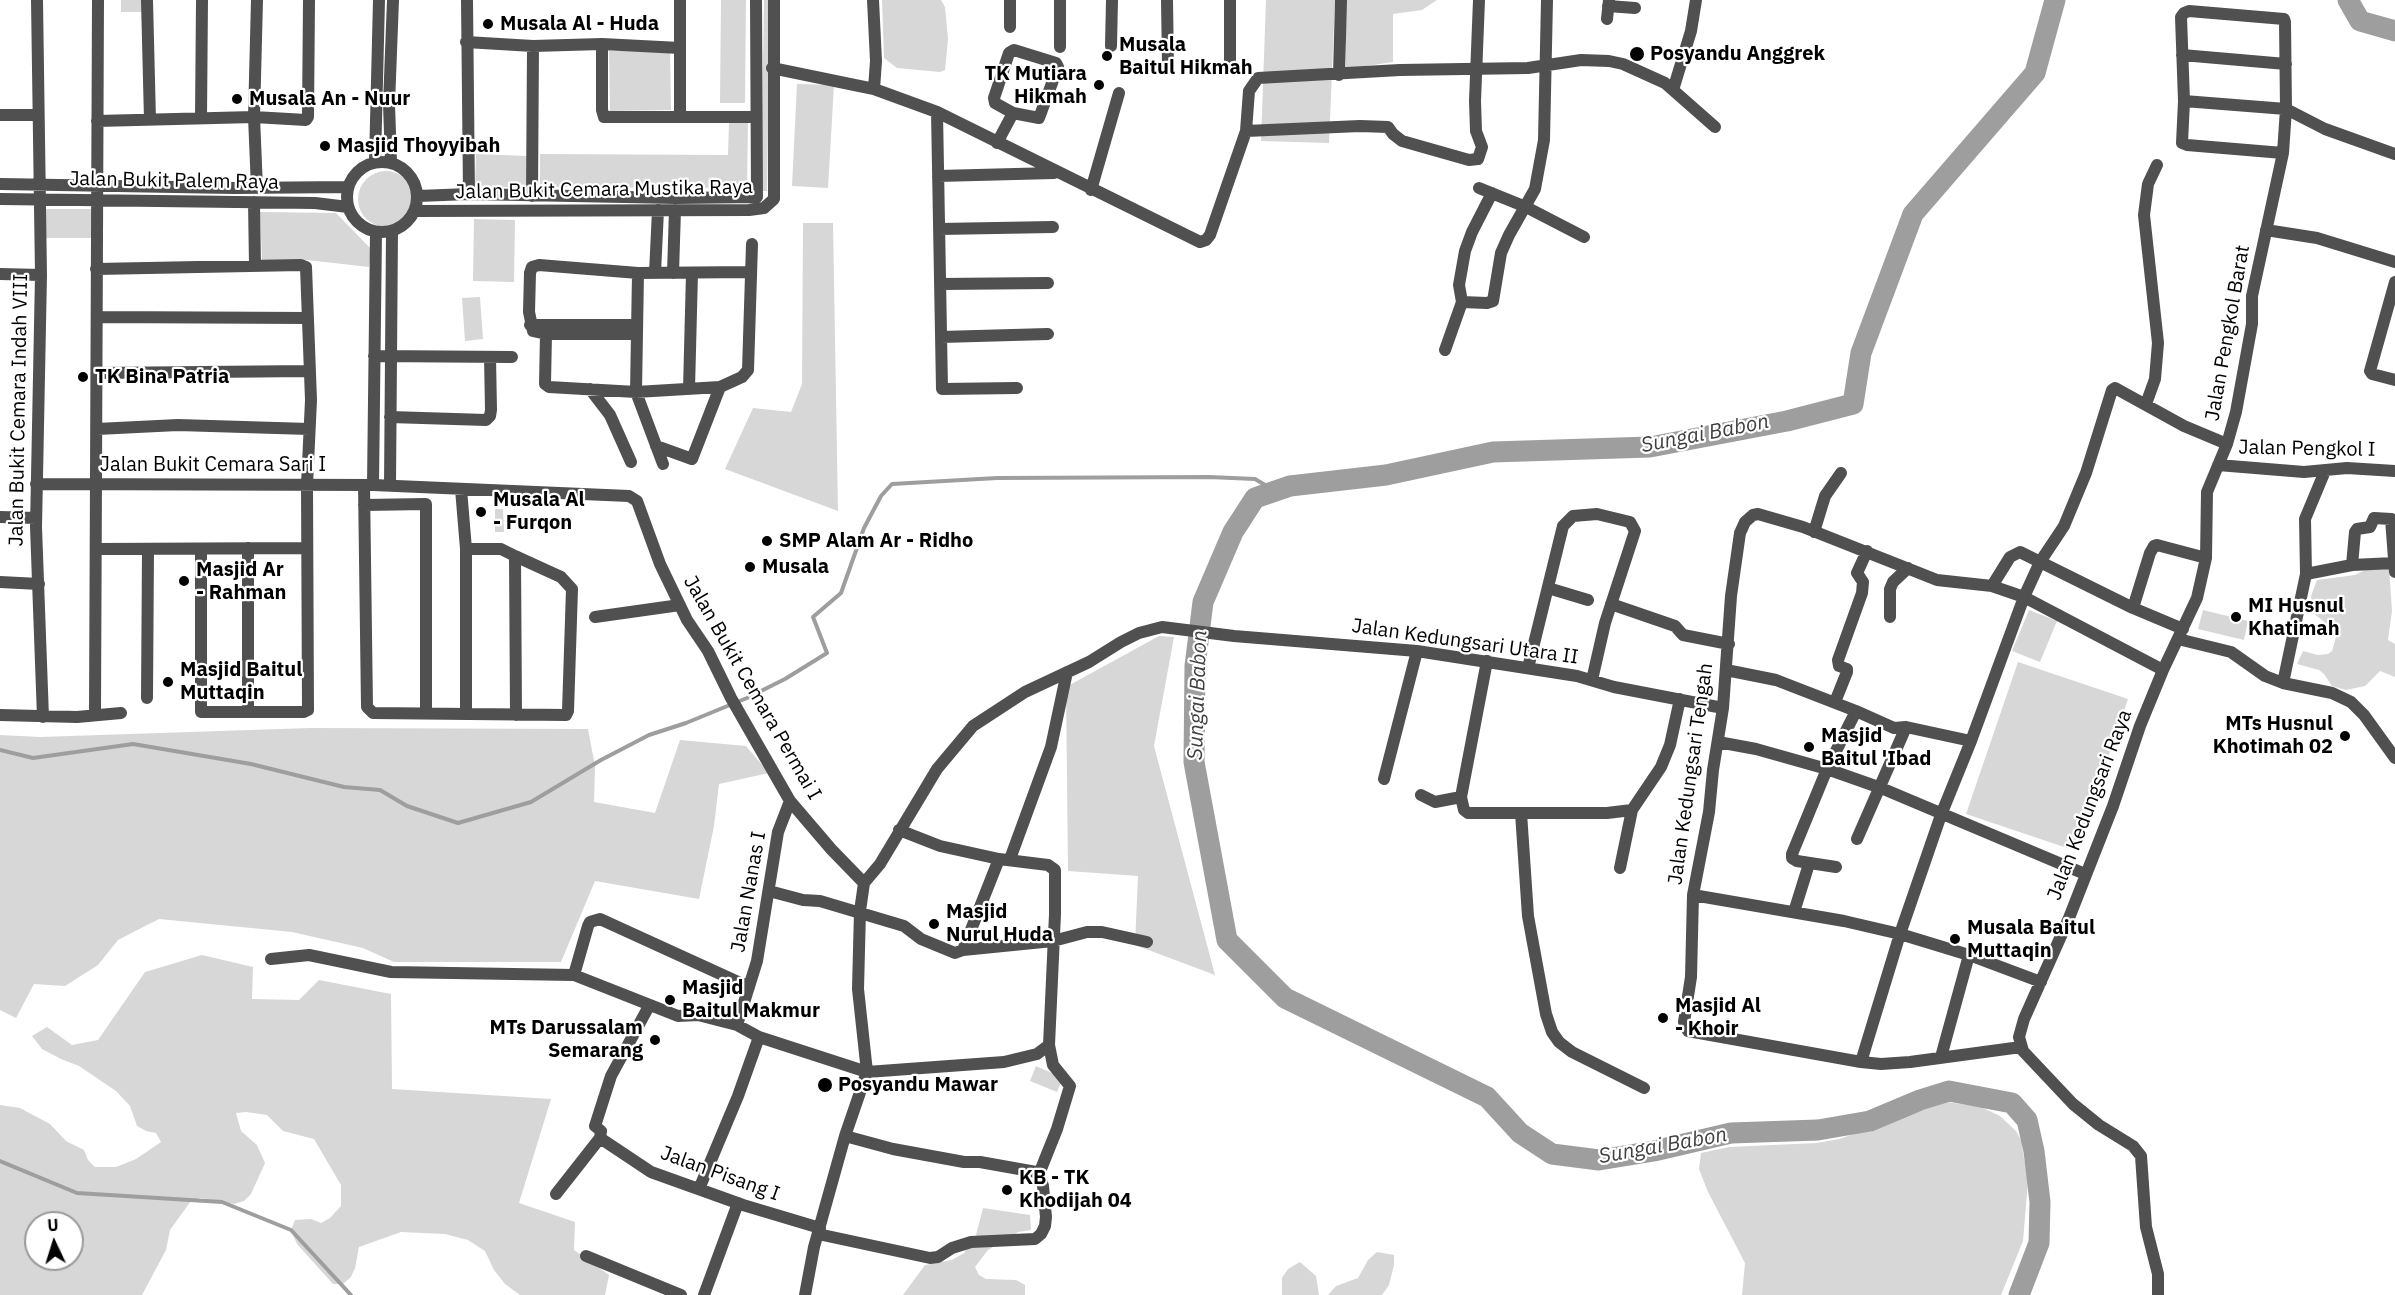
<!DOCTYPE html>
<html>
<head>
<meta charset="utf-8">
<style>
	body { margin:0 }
	#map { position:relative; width:2395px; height:1295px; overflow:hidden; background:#fff; font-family:"IBM Plex Sans",sans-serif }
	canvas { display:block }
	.north { position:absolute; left:24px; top:1211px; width:60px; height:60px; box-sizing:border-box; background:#fff; border:2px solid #999; border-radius:50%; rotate:356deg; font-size:16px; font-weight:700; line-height:24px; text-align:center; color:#000 }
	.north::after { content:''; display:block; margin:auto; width:21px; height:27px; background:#000; clip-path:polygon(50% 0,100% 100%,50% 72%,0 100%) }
</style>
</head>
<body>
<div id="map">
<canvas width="2395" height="1295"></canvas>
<div class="north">U</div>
</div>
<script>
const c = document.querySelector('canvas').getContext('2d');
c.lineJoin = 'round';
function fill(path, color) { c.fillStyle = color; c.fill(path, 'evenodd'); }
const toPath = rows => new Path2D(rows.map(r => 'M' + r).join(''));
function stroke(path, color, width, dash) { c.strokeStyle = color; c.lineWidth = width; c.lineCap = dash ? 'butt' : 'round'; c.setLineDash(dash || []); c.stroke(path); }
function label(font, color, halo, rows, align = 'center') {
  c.font = font + ' "IBM Plex Sans",sans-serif'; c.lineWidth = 4.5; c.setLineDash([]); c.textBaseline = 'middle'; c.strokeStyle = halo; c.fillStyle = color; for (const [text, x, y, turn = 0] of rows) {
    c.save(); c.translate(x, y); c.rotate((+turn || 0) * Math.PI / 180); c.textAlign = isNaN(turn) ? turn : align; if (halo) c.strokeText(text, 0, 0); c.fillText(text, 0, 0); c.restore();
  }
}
const green = toPath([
	[121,0,142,0,142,12,121,12],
	[721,0,746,0,745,103,720,103],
	[764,0,770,0,767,191,761,191],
	[882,0,941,0,945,7,948,39,945,70,940,72,897,68,884,58],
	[1266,0,1335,0,1329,143,1261,141],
	[1346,0,1437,0,1422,10,1393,14,1393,62,1346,69],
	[609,51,670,51,671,110,610,111],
	[797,84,834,85,828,188,792,186],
	[729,123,748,123,747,188,540,187,540,154,728,155],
	[476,154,528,156,527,188,475,186],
	'358 199a28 28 0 1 1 56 0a28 28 0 1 1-56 0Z',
	[45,209,92,209,92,238,45,238],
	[260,212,336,213,371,249,369,267,307,260,262,260],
	[474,219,515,220,514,282,473,281],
	[803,223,833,223,838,511,725,469,753,408,791,412,802,384],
	[480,297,483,339,465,341,462,298],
	[495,509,503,509,504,532,495,532],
	[2369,568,2389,568,2392,611,2388,640,2395,644,2395,677,2380,671,2365,686,2346,690,2332,686,2324,674,2319,670,2297,664,2303,651,2318,655,2328,654,2332,651,2338,630,2328,625,2312,612,2311,596,2317,580,2355,575],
	[2029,610,2057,621,2040,662,2012,651],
	[2203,610,2248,621,2244,640,2198,629],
	[1159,636,1174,637,1154,746,1215,975,1135,945,1138,876,1068,871,1066,687],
	[2018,662,2128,699,2076,851,1966,814],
	[310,728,588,729,595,766,594,802,655,813,680,740,746,746,769,773,719,784,714,826,699,899,595,881,561,962,394,962,363,948,292,932,159,919,118,940,98,965,65,986,34,984,16,1018,0,1010,0,735,40,737],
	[202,955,253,967,252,999,299,1000,319,980,391,994,392,1089,551,1099,519,1203,575,1222,574,1250,609,1275,605,1295,520,1295,505,1284,494,1270,485,1251,468,1240,445,1234,401,1232,359,1247,355,1268,351,1277,343,1284,333,1284,297,1244,291,1230,295,1220,311,1219,321,1223,330,1218,341,1206,341,1185,314,1139,283,1131,267,1115,246,1112,236,1113,241,1131,257,1145,265,1163,251,1194,244,1201,234,1204,201,1198,191,1201,170,1230,166,1250,142,1295,0,1295,0,1105,20,1108,50,1124,66,1141,84,1150,88,1160,95,1167,116,1167,136,1159,161,1142,156,1133,146,1131,137,1126,130,1106,116,1091,79,1066,61,1059,42,1049,32,1036,47,1027,72,1045,98,1040,145,972],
	[36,1223,72,1223,72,1259,36,1259],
	[1036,1066,1063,1078,1057,1092,1030,1081],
	[1947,1102,1981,1107,2000,1116,2016,1131,2021,1140,2028,1182,2023,1241,2001,1295,1742,1295,1745,1263,1708,1192,1699,1169,1701,1153,1729,1147,1817,1143,1839,1139],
	[983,1208,1030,1215,1031,1230,1018,1232,988,1250,975,1267,979,1275,986,1279,1016,1280,1025,1285,1025,1295,903,1295,925,1265,952,1260,964,1253,976,1235],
	[1377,1252,1394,1255,1394,1265,1389,1285,1382,1295,1328,1295,1336,1286,1358,1278,1368,1260],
	[1300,1262,1316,1276,1319,1295,1282,1295,1282,1278,1288,1269]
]);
const stream = toPath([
	[0,750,33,758,133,744,251,764,344,787,380,790,407,806,458,823,531,802,601,760,649,735,686,723,747,698,785,679,827,653,813,617,841,593,864,528,881,496,892,484,997,478,1209,477,1255,479,1275,491],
	[0,1161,77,1193,222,1202,291,1230,351,1295]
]);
const river = toPath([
	[2348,0,2360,21,2395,31],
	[2019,1295,2039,1243,2040,1202,2034,1151,2027,1120,2012,1103,1949,1091,1920,1100,1870,1121,1818,1130,1731,1133,1654,1151,1599,1160,1552,1154,1520,1133,1487,1097,1285,998,1227,940,1194,762,1195,666,1203,602,1233,532,1255,498,1290,486,1386,475,1493,452,1650,447,1787,421,1853,404,1861,353,1913,214,2035,73,2055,0]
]);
const minor = toPath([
	[37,0,41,275,36,527,43,717],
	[147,0,150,120],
	[467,0,469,194],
	[756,0,757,197],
	[873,0,876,61,874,89],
	[1060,0,1060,47],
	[1167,0,1168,66],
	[1608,6,1635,8],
	[1607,19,1609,0],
	[1010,27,1010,0],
	[466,42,533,46,602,44,680,48],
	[602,44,602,110,604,117,755,117],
	[1111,46,1112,0],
	[2182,55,2286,64],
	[1230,67,1230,0],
	[772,68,874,89,937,112,1200,242,1206,240,1210,235,1246,131,1249,91,1258,78,1400,70,1528,68,1581,60,1609,61,1623,64,1665,83,1715,127],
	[1339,75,1341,0],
	[1673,90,1691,31,1696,0],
	[937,112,942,389,1017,388],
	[0,115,37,115],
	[680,116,680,0],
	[201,118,202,0],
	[97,121,254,117,306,120,308,117,309,0],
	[1246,131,1360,126,1388,127,1393,134,1402,141,1469,160,1478,159,1482,147,1476,131,1475,101,1479,0],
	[997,143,1013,113,1039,118,1058,67,1056,63,1014,50,1009,53,994,98,995,103,1013,113],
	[2283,153,2187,145,2182,143,2184,101,2286,109,2325,129,2395,154],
	[375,162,379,0],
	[391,162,389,104,393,0],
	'347 197a35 35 0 1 1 70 0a35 35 0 1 1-70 0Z',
	[938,176,1054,173],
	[0,184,234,188,348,187],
	[257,188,254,117,257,0],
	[1479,188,1526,207,1584,237],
	[1091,190,1119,93],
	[418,196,469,194,676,198,757,197],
	[532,196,533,46],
	[0,199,315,203,348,207],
	[254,202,255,266],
	[764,208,774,199,774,0],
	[415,211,749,210,764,208],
	[939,229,1053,227],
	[2266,230,2317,238,2395,262],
	[96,269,301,265,306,267,311,400,307,485,308,710,304,712,201,712,201,550],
	[638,273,636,392,663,464],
	[655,273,658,210],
	[673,273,675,210],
	[0,274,41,275],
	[2395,282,2370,371,2372,374,2395,380],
	[940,284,1048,283],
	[1462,302,1487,303,1493,301,1501,253,1509,235,1535,189,1544,140,1547,0],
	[97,317,308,318],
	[530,325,636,325],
	[546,334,545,384,549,387,636,392,720,387,742,377,748,370,752,244],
	[635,334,546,334,533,331,529,312,530,273,532,267,539,265,638,273,750,272],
	[941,337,1048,334],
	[1445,350,1462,302,1459,285,1465,251,1472,232,1492,193],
	[374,356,512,357],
	[97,373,310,371],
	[590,389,610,415,631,462],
	[689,389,692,273],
	[2146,404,2155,379,2158,343,2144,215,2148,184,2157,165],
	[390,417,486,420,490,416,491,410,490,357],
	[97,429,178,425,309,429],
	[656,446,692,459,720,387],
	[2218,465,2304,472,2347,468,2395,471],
	[36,484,373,485,629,496,637,501,660,564,687,620,708,651,731,698,790,801,831,849,864,883,860,911,858,989,867,1072,845,1136,814,1247,805,1295],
	[364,485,367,707,373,713,566,715,568,711,572,589,561,577,515,556],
	[373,485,376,232],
	[390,486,392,231],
	[461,489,466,549,466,714],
	[364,505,426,504,426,713],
	[0,517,36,518],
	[1814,532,1825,496,1841,473],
	[248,548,248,712],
	[97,549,306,548],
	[466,549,501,549,515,556,516,715],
	[2352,565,2394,563],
	[2306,574,2305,519,2325,471],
	[0,582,39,584],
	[1992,586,2010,557,2020,552,2133,608,2183,629],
	[1548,588,1588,600],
	[1611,604,1675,626,1683,635,1729,644],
	[2133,608,2150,553,2154,546,2157,545,2206,558],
	[595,617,680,605],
	[1890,617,1890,589,1893,582,1908,568],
	[2178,639,2231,652,2265,676,2283,683,2332,693,2351,702,2364,715,2395,758],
	[1487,661,1461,797,1464,810,1468,813,1521,813],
	[1528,668,1563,526,1573,516,1597,514,1630,522,1635,531,1605,623,1592,680],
	[1726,670,1776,680,1856,711,1894,728,1906,727,1971,741],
	[2283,683,2306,574,2352,565,2355,532,2357,529,2370,527,2374,518,2391,519,2395,572],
	[147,698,148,549],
	[1835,702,1847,672,1847,669,1839,666,1838,660,1862,593,1863,582,1857,573,1867,551],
	[95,714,98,0],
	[0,715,77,717,121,713],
	[1718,742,1756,749,1827,769,1881,788,2085,874],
	[1384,779,1417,651],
	[1421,795,1435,802,1461,797],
	[1632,810,1607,813,1521,813,1528,916,1546,1014,1552,1032,1559,1042,1572,1052,1644,1088],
	[899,830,940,846,999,859,1048,865,1055,870,1055,914,1049,1045,1053,1065,1070,1086,1057,1129,1039,1174],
	[1857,839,1906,727],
	[1010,859,1051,747,1067,672],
	[1836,867,1797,861,1792,858,1792,854,1827,769,1856,711],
	[1620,868,1632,810,1661,767,1670,745,1680,699],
	[864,883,880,864,937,769,973,726,1025,692,1089,662,1121,642,1139,633,1162,627,1234,636,1417,651,1577,676,1614,687,1723,708],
	[769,891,803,900,820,901,904,926,921,939,955,953,963,950,999,859],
	[1693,895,1844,921,1900,934,1969,955,2041,982],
	[1794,912,1809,864],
	[963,950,1053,941,1087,932,1102,932,1147,942],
	[271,959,309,955,391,972,574,975,678,1016,698,1015,737,1025,759,1037,867,1072,1004,1062,1037,1054,1049,1045],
	[574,975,588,926,590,922,600,919,749,987],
	[649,1006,611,1076,595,1126,601,1131,600,1138,651,1172,743,1205,820,1228],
	[737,1025,757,961,778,832,790,801],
	[2021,1047,1910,1062,1881,1064,1861,1062,1688,1031,1684,1022,1691,977,1693,895,1709,812,1713,770,1723,708,1731,596,1740,533,1745,522,1753,515,1758,514,1803,527,1937,580,1992,586,2024,597,2163,670],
	[1941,1057,1969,955],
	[1861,1062,1900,934,1941,815,1971,741,2024,597,2040,562,2064,526,2086,473,2112,390,2115,388,2184,426,2227,444],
	[699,1189,738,1096,759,1037],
	[556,1194,600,1138],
	[818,1234,930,1258,938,1257,952,1248,971,1242,1035,1239,1041,1234,1045,1226,1046,1217,1043,1186,1040,1176,1036,1172,980,1162,964,1162,893,1149,845,1136],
	[586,1256,681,1295],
	[704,1295,738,1203],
	[2158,1295,2158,1274,2146,1227,2141,1156,2133,1146,2099,1125,2073,1104,2023,1051,2019,1037,2024,1019,2069,918,2113,806,2140,726,2163,670,2197,598,2206,558,2207,492,2227,444,2236,412,2252,324,2252,296,2283,153,2286,109,2285,22,2284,19,2189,11,2184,13,2181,17,2184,101]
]);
const markers = [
	[488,24,6,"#000"],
	[1637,54,8,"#000"],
	[1107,56,6,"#000"],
	[1099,85,6,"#000"],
	[237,99,6,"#000"],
	[325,146,6,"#000"],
	[83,377,6,"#000"],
	[481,512,6,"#000"],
	[767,541,6,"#000"],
	[750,567,6,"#000"],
	[184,581,6,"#000"],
	[2236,617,6,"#000"],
	[168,682,6,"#000"],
	[2345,736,6,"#000"],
	[1809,747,6,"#000"],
	[934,924,6,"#000"],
	[1955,939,6,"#000"],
	[670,1000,6,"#000"],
	[1663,1018,6,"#000"],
	[655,1040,6,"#000"],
	[825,1085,8,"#000"],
	[1007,1190,6,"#000"]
];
const poiNames = [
	["Musala Al - Huda",500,24],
	["Musala",1119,45],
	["Baitul Hikmah",1119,68],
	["Posyandu Anggrek",1650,54],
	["TK Mutiara",1087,74,"right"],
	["Hikmah",1087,97,"right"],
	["Musala An - Nuur",249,99],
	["Masjid Thoyyibah",337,146],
	["TK Bina Patria",95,377],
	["Musala Al",493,500],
	["- Furqon",493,523],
	["SMP Alam Ar - Ridho",779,541],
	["Musala",762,567],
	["Masjid Ar",196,570],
	["- Rahman",196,593],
	["MI Husnul",2248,606],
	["Khatimah",2248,629],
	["Masjid Baitul",180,670],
	["Muttaqin",180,693],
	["MTs Husnul",2333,724,"right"],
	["Khotimah 02",2333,747,"right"],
	["Masjid",1821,736],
	["Baitul 'Ibad",1821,759],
	["Masjid",946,912],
	["Nurul Huda",946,935],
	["Musala Baitul",1967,928],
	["Muttaqin",1967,951],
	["Masjid",682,988],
	["Baitul Makmur",682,1011],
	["Masjid Al",1675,1006],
	["- Khoir",1675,1029],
	["MTs Darussalam",643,1028,"right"],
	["Semarang",643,1051,"right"],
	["Posyandu Mawar",838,1085],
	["KB - TK",1019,1178],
	["Khodijah 04",1019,1201]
];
const streetNames = [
	["Jalan Bukit Palem Raya",174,181,1],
	["Jalan Bukit Cemara Mustika Raya",604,190,-1],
	["Jalan Pengkol Barat",2228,333,-80],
	["Jalan Bukit Cemara Indah VIII",19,410,-89],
	["Jalan Pengkol I",2307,449,1],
	["Jalan Bukit Cemara Sari I",213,465],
	["Jalan Kedungsari Utara II",1465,642,8],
	["Jalan Bukit Cemara Permai I",752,688,60],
	["Jalan Kedungsari Tengah",1691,774,-82],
	["Jalan Kedungsari Raya",2090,805,-69],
	["Jalan Nanas I",749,892,-80],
	["Jalan Pisang I",720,1174,20]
];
const waterNames = [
	["Sungai Babon",1705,434,-11],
	["Sungai Babon",1198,695,-88],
	["Sungai Babon",1663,1146,-10]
];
fill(green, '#d7d7d7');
stroke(stream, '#9e9e9e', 4);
stroke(river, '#9e9e9e', 21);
stroke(minor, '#505050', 12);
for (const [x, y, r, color] of markers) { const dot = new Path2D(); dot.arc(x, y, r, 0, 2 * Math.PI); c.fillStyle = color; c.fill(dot); stroke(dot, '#fff', 2); }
label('bold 20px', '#000', '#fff', poiNames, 'left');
label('20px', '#000', '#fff', streetNames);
label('italic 21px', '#3f3f3f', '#fff', waterNames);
</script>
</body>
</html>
